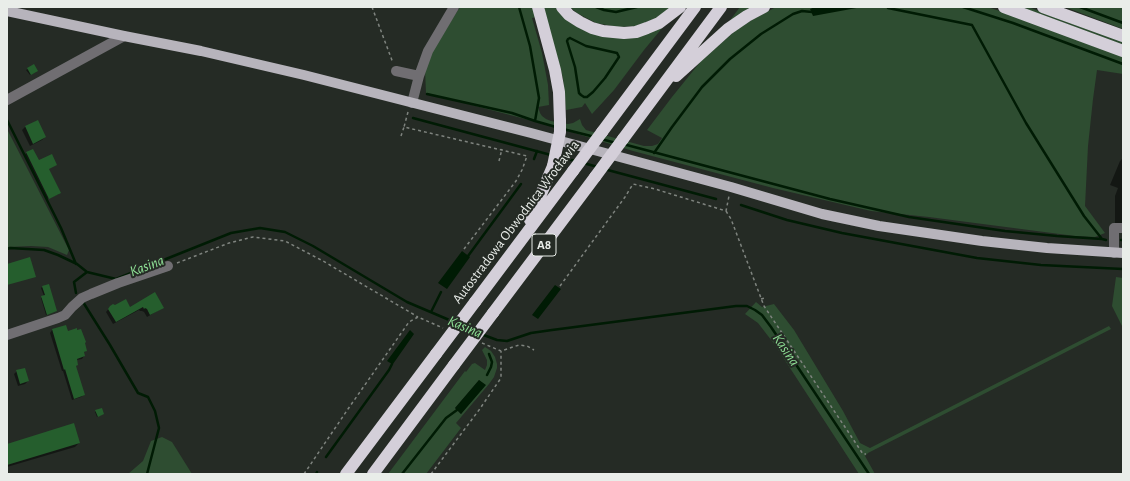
<!DOCTYPE html>
<html>
<head>
<meta charset="utf-8">
<style>
	body { margin:0 }
	#map { position:relative; width:1130px; height:481px; overflow:hidden; background:#252b25; font-family:"Alegreya Sans",sans-serif }
	canvas { display:block }
	.frame { position:absolute; inset:0; border:8px solid #e9ede9; pointer-events:none }
</style>
</head>
<body>
<div id="map">
<canvas width="1130" height="481"></canvas>
<div class="frame"></div>
</div>
<script>
const c = document.querySelector('canvas').getContext('2d');
c.lineJoin = 'round';
function fill(path, color) { c.fillStyle = color; c.fill(path, 'evenodd'); }
const toPath = rows => new Path2D(rows.map(r => 'M' + r).join(''));
function stroke(path, color, width, dash) { c.strokeStyle = color; c.lineWidth = width; c.lineCap = dash ? 'butt' : 'round'; c.setLineDash(dash || []); c.stroke(path); }
function label(font, color, halo, rows, align = 'center') {
  c.font = font + ' "Alegreya Sans",sans-serif'; c.lineWidth = 4; c.setLineDash([]); c.textBaseline = 'middle'; c.strokeStyle = halo; c.fillStyle = color; for (const [text, x, y, turn = 0] of rows) {
    c.save(); c.translate(x, y); c.rotate((+turn || 0) * Math.PI / 180); c.textAlign = isNaN(turn) ? turn : align; if (halo) c.strokeText(text, 0, 0); c.fillText(text, 0, 0); c.restore();
  }
}
const green = toPath([
	[460,7,532,7,536,17,532,18,542,53,548,85,549,105,538,107,540,113,542,116,546,119,551,121,568,124,573,123,580,119,582,125,586,130,644,146,652,146,658,144,662,138,647,130,672,97,701,61,735,31,752,20,776,7,987,7,1000,11,1123,56,1123,74,1097,70,1093,99,1088,146,1085,206,1105,233,1095,237,1075,236,929,217,871,211,773,188,633,151,552,126,426,93,425,69,431,53],
	[543,7,556,7,581,28,663,27,644,50,614,90,592,114,585,103,582,107,566,110,563,78,555,49],
	[570,7,672,7,656,18,636,26,618,27,596,23,577,13],
	[740,7,756,7,728,23],
	[1020,7,1028,7,1123,41,1123,45],
	[1065,7,1123,7,1123,29],
	[7,129,69,250,67,255,48,247,31,246,7,247],
	[1116,277,1123,278,1123,328,1112,306],
	[756,302,762,307,774,304,794,330,843,411,860,443,870,448,1109,326,1111,329,868,453,865,456,875,474,859,474,775,345,758,323,745,314],
	[485,347,491,351,495,357,497,364,497,368,494,377,489,384,456,423,461,428,426,474,388,474,465,371,466,372,472,364,475,363,485,370,487,365,487,360,482,350],
	[479,380,485,385,461,414,455,408],
	[162,437,172,442,192,474,128,474,143,461,151,441]
]);
const water = toPath([
	[815,7,862,7,813,16,810,9],
	[462,251,470,257,447,289,438,283],
	[555,285,561,289,538,319,532,315],
	[410,330,414,334,393,364,392,364,387,361],
	[479,380,486,385,461,414,455,408]
]);
const shadow = toPath([
	[34,66,36,72,30,75,26,70],
	[37,121,45,137,42,140,30,146,22,130,25,127],
	[33,150,38,161,48,169,59,194,47,199,25,154],
	[1123,158,1123,226,1115,225,1115,196,1118,188,1110,185,1120,161],
	[42,287,56,311,46,315,41,298,44,296,41,288],
	[155,294,162,308,159,310,147,317,144,312,142,311,140,311,139,310,113,324,106,312,110,307,130,308],
	[65,326,67,332,86,351,83,353,84,356,82,359,76,360,77,365,75,367,84,395,81,397,72,400,63,371,62,371,50,333,52,330],
	[17,371,28,381,25,384,18,386,14,374],
	[96,411,103,414,97,417,95,412],
	[79,443,75,447,7,467,7,445]
]);
const stream = toPath([
	[519,7,530,46,539,98,535,121],
	[596,7,604,10,616,12,637,7],
	[963,7,1013,23,1123,64],
	[1080,7,1123,23],
	[888,8,972,25,1026,123,1084,216,1102,239,1106,240],
	[570,38,586,46,617,53,619,57,605,78,593,92,587,97,584,97,581,95,579,93,575,67,567,41,568,39,570,38],
	[427,94,512,113,535,121,556,127],
	[413,118,551,155],
	[7,120,61,228,76,264],
	[563,129,595,137],
	[601,139,616,143],
	[623,144,830,199,909,217,1005,231,1057,236,1102,239],
	[654,153,672,127,702,87,730,59,761,34,793,14,802,11,812,12],
	[558,157,576,161],
	[534,159,537,151],
	[583,163,598,167],
	[604,169,716,199],
	[741,205,787,220,842,233,977,258,1041,265,1123,269],
	[1121,240,1123,240],
	[7,249,10,248,44,250,58,255,77,264,87,272,116,279,231,233,260,228,285,232,313,246,407,302,454,322],
	[468,256,521,184],
	[76,293,74,282,87,272],
	[83,302,110,345,138,393,148,397,155,411,159,428,147,474],
	[431,312,441,292],
	[462,326,474,331],
	[481,334,497,340,507,341,531,333,552,330,736,306,747,306,755,310,762,315,771,327,869,474],
	[487,375,491,367,492,362,489,354],
	[326,457,389,370,392,364],
	[316,474,317,472],
	[402,474,446,418,457,410]
]);
const building = toPath([
	[34,64,38,71,31,75,27,68],
	[38,120,46,137,33,144,25,126],
	[33,149,39,160,52,154,57,165,49,169,61,193,49,199,26,152],
	[30,257,36,277,7,285,7,264],
	[49,284,57,311,47,315,41,296,45,295,42,286],
	[155,292,164,308,150,315,147,309,145,308,144,309,143,307,116,322,108,309,110,306,113,304,115,305,126,299,130,307],
	[66,325,68,331,77,328,77,330,81,329,86,342,85,343,87,351,84,352,85,356,77,359,78,365,76,366,85,395,74,399,65,369,64,370,52,329],
	[25,368,29,381,20,384,16,370],
	[102,408,104,414,98,417,95,410],
	[74,423,80,443,7,465,7,444]
]);
const path = toPath([
	[372,7,393,63],
	[408,112,404,127,527,156,522,170,516,181,464,249],
	[401,136,404,127],
	[499,161,502,149],
	[726,211,731,219,764,306,863,454,866,454],
	[177,263,229,243,253,237,285,241,323,261,418,317],
	[560,286,625,197,633,184,655,189,726,211,729,196],
	[761,299,765,298],
	[482,343,501,351,519,345,527,346,534,350],
	[304,474,348,409,409,322,418,317,443,328],
	[431,474,479,410,501,378,501,351]
]);
const minor = toPath([
	[396,71,419,76],
	[7,100,124,36],
	[412,103,419,76,428,51,454,7],
	[1114,253,1114,228,1123,228],
	[7,335,58,318,65,315,72,307,82,298,91,294,118,283,168,266]
]);
const major = toPath([
	[7,11,124,36,201,51,304,75,531,133,731,187,822,214,879,226,982,241,1047,248,1123,253]
]);
const highway = toPath([
	[538,7,555,70,559,92,560,121],
	[562,7,569,15,580,22,592,28,603,31,624,33,636,32,647,28,659,23,680,7],
	[1004,7,1123,51],
	[1043,7,1123,36],
	[676,76,728,29,747,16,764,7],
	[602,132,695,7],
	[623,139,721,7],
	[530,220,553,166],
	[475,302,573,171],
	[493,313,595,177],
	[346,474,436,354],
	[373,474,454,365]
]);
const highwayBridge = toPath([
	[553,166,560,132,560,121],
	[573,171,602,132],
	[595,177,623,139],
	[436,354,475,302],
	[454,365,493,313]
]);
const shields = [
	[544,245,24]
];
const shieldNames = [
	["A8",544,245]
];
const streetNames = [
	["Autostradowa Obwodnica Wrocławia",516,222,-53]
];
const waterNames = [
	["Kasina",147,266,-21],
	["Kasina",465,327,23],
	["Kasina",786,350,56]
];
fill(green, '#2e4d31');
fill(water, '#001b04');
fill(shadow, '#0007');
stroke(stream, '#001b04', 2.5);
fill(building, '#255e2d');
stroke(path, '#7f847f', 1.5, [3, 3]);
stroke(minor, '#706e72', 10);
stroke(major, '#b7b4bc', 10);
stroke(highway, '#d4cfd9', 12);
stroke(highwayBridge, '#d4cfd9', 12);
for (const [x, y, w] of shields) { const box = new Path2D(); box.roundRect(x - w / 2, y - 11, w, 22, 3); c.fillStyle = '#252b25'; c.fill(box); stroke(box, '#e9ede9', 1); }
label('bold 13px', '#e9ede9', null, shieldNames);
label('14px', '#e9ede9', '#252b25', streetNames);
label('italic 15px', '#8edf95', '#252b25', waterNames);
</script>
</body>
</html>
